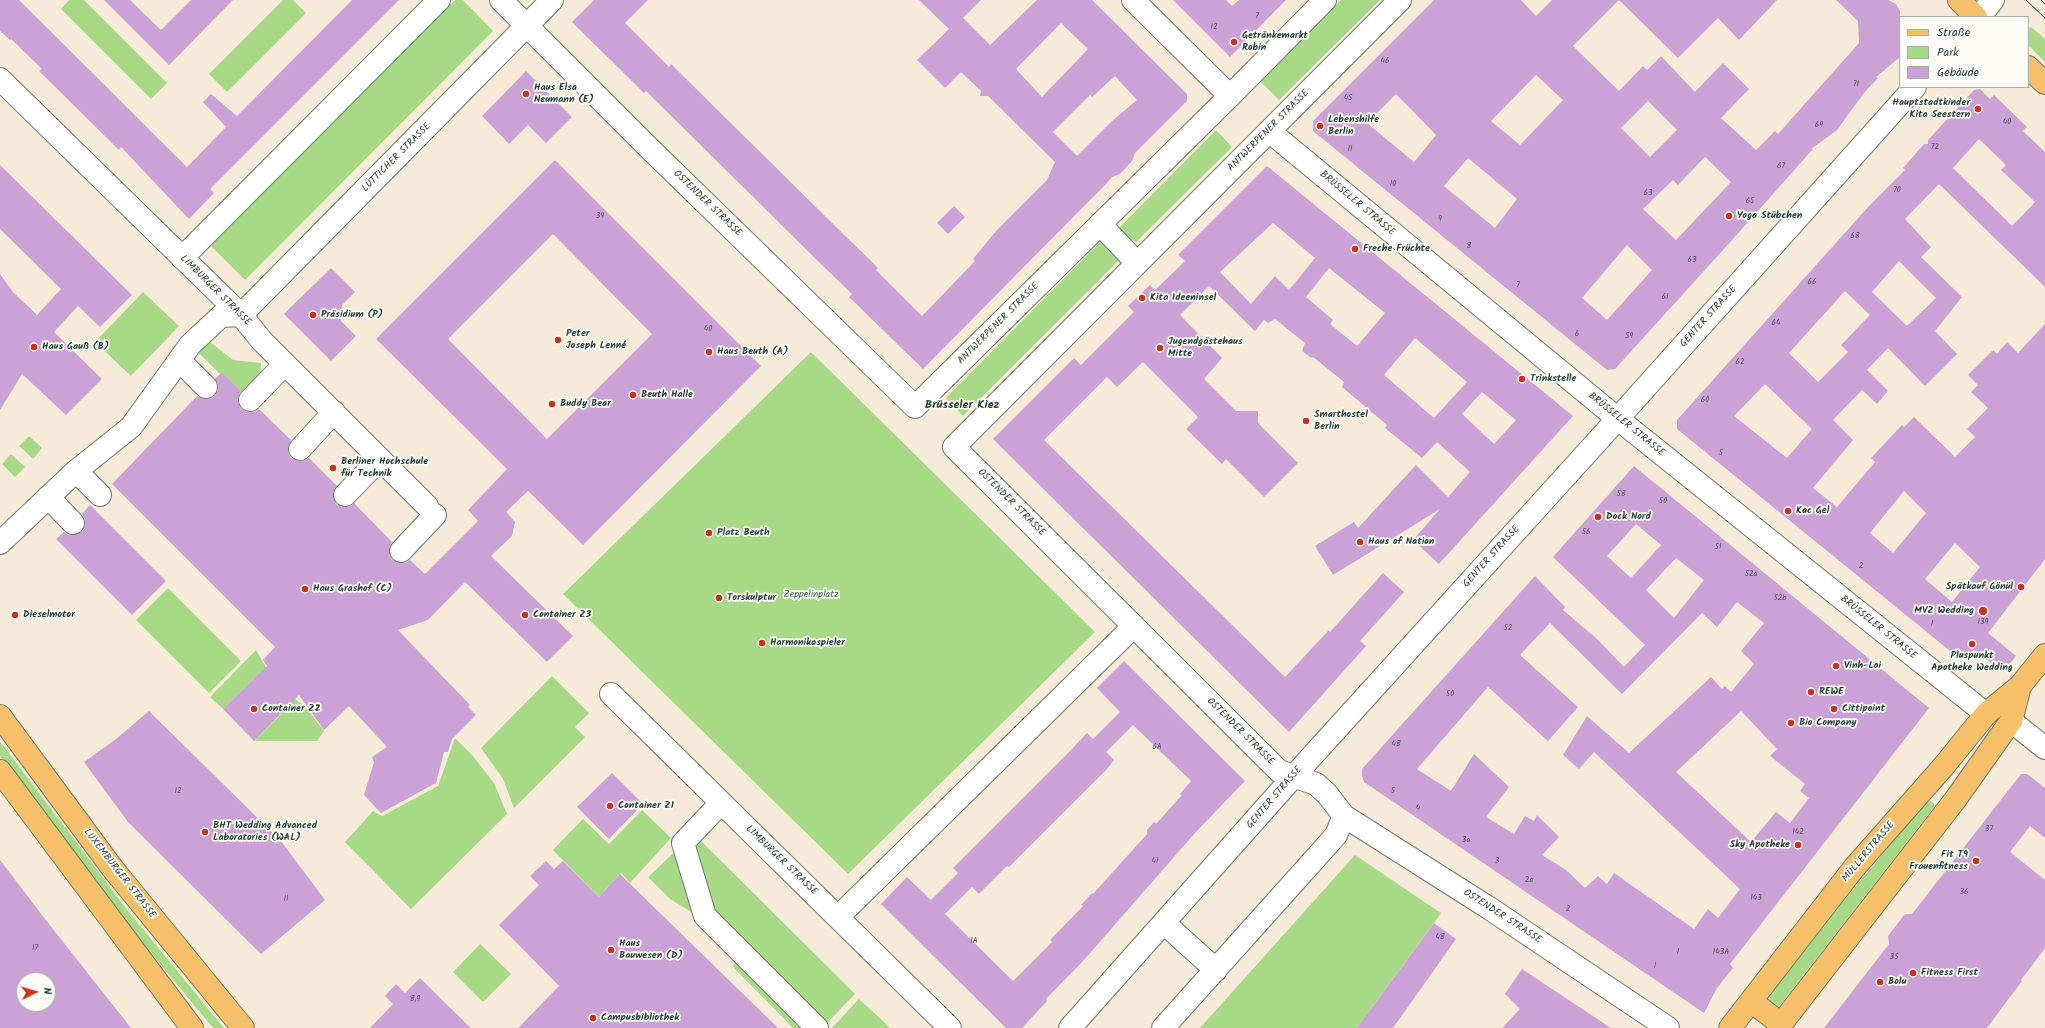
<!DOCTYPE html>
<html>
<head>
<meta charset="utf-8">
<style>
	body { margin:0 }
	#map { position:relative; width:2045px; height:1028px; overflow:hidden; background:#f6ebd8; font-family:Kalam,sans-serif }
	canvas { display:block }
	.legend { position:absolute; left:1899px; top:16px; width:130px; height:72px; box-sizing:border-box; background:#fdfcf7; border:1px solid #a4b0a9; margin:0; padding:5px 7px; list-style:none; font-size:12px; color:#1f3d34 }
	.legend li { display:flex; align-items:center; gap:8px; height:20px }
	.legend b { width:20px; border:1px solid #a4b0a9 }
	.north { position:absolute; left:16px; top:972px; width:40px; height:40px; box-sizing:border-box; background:#fdfcf7; border:1px solid #a4b0a9; border-radius:50%; rotate:85deg; font-size:11px; font-weight:700; line-height:16px; text-align:center; color:#1f3d34 }
	.north::after { content:''; display:block; margin:auto; width:14px; height:18px; background:#c8321e; clip-path:polygon(50% 0,100% 100%,50% 72%,0 100%) }
</style>
</head>
<body>
<div id="map">
<canvas width="2045" height="1028"></canvas>
<ul class="legend">
<li><b style="height:5px;background:#f6c06b"></b>Straße</li>
<li><b style="height:11px;background:#a8d987"></b>Park</li>
<li><b style="height:11px;background:#cba2d5"></b>Gebäude</li>
</ul>
<div class="north">N</div>
</div>
<script>
const c = document.querySelector('canvas').getContext('2d');
c.lineJoin = 'round';
function fill(path, color) { c.fillStyle = color; c.fill(path, 'evenodd'); }
const toPath = rows => new Path2D(rows.map(r => 'M' + r).join(''));
function stroke(path, color, width, dash) { c.strokeStyle = color; c.lineWidth = width; c.lineCap = dash ? 'butt' : 'round'; c.setLineDash(dash || []); c.stroke(path); }
function label(font, color, halo, rows, align = 'center') {
  c.font = font + ' Kalam,sans-serif'; c.lineWidth = 3.5; c.setLineDash([]); c.textBaseline = 'middle'; c.strokeStyle = halo; c.fillStyle = color; for (const [text, x, y, turn = 0] of rows) {
    c.save(); c.translate(x, y); c.rotate((+turn || 0) * Math.PI / 180); c.textAlign = isNaN(turn) ? turn : align; if (halo) c.strokeText(text, 0, 0); c.fillText(text, 0, 0); c.restore();
  }
}
const green = toPath([
	[69,0,84,0,167,83,151,99,61,9],
	[283,0,293,0,306,13,227,92,209,74],
	[455,0,463,0,493,31,245,280,211,246],
	[1341,0,1380,0,1279,100,1260,81],
	[2031,27,2045,39,2045,62,2028,45,2028,29],
	[1216,130,1232,147,1136,242,1115,232],
	[1103,239,1122,257,963,416,946,398],
	[143,292,179,326,131,376,95,342],
	[210,342,233,360,261,363,260,385,247,397,222,372,220,374,199,353],
	[811,352,1095,632,848,874,563,594],
	[29,436,42,448,33,459,19,446],
	[11,454,25,467,15,477,2,464],
	[168,588,241,661,209,693,136,620],
	[256,650,277,686,306,707,324,731,317,741,254,741,286,709,255,678,223,709,210,697],
	[552,676,589,713,575,727,585,737,514,808,503,779,481,748],
	[455,738,472,755,494,783,507,814,411,909,345,842,373,811,382,816,438,786],
	[0,741,125,907,224,1028,213,1028,118,913,0,756],
	[1930,801,1934,803,1934,807,1781,1004,1775,1007,1769,1002,1770,995,1846,898,1905,827,1928,802],
	[642,810,671,838,630,883,621,873,604,891,613,900,608,906,553,850,583,819,609,844],
	[699,839,855,994,826,1024,713,915,694,847],
	[680,847,696,915,670,899,648,877],
	[1355,855,1441,913,1357,1028,1200,1028],
	[480,944,511,974,483,1002,453,972],
	[736,962,806,1028,793,1028,735,969,733,966],
	[859,999,884,1022,890,1028,832,1028]
]);
const building = toPath([
	[0,0,19,0,187,167,226,127,203,102,211,94,237,116,352,0,399,0,210,189,214,193,189,219,121,147,119,150,39,71,42,69,11,39,10,40,0,31],
	[104,0,130,0,161,30,191,0,233,0,169,65],
	[594,0,648,0,625,23,669,67,671,64,826,217,878,268,876,270,922,316,975,261,973,259,996,231,1047,180,1055,162,988,96,980,96,981,91,961,72,945,88,917,60,949,29,919,0,981,0,963,18,990,45,1037,0,1092,0,1187,94,1187,101,1135,153,1132,161,1120,174,1112,177,1106,184,923,369,849,297,852,294,826,269,654,99,646,91,644,93,572,22],
	[1061,23,1088,49,1042,97,1016,69],
	[1115,76,1137,100,1112,121,1077,156,1053,132,1090,95,1092,97],
	[1173,0,1226,0,1232,6,1239,0,1286,0,1230,57],
	[1434,0,1521,0,1536,16,1552,0,1619,0,1573,46,1619,91,1643,66,1647,70,1661,56,1695,92,1723,63,1749,89,1721,118,1756,150,1775,131,1778,134,1859,43,1858,21,1836,0,1888,0,1896,4,1900,11,1900,57,1876,77,1878,78,1864,93,1837,130,1811,149,1813,149,1733,239,1615,369,1607,370,1313,131,1313,121],
	[1536,75,1563,100,1520,145,1491,121],
	[1396,94,1436,135,1414,162,1367,123],
	[1648,101,1677,130,1650,157,1621,128],
	[1705,157,1731,182,1676,240,1643,209,1673,180,1678,185],
	[1468,158,1517,199,1495,228,1444,186],
	[1627,245,1652,270,1607,320,1582,298],
	[1619,0,1777,0,1739,40,1718,18,1678,58],
	[526,71,572,117,546,143,528,125,509,144,482,116],
	[1980,89,1990,99,1994,95,2027,127,2023,131,2045,152,2045,287,1939,184,1905,219,1931,247,1921,257,1962,297,1935,331,1957,354,1925,386,1888,348,1867,370,1888,391,1877,404,1862,390,1833,420,1853,440,1813,488,1837,507,1875,462,1871,458,1902,425,1904,427,1914,417,1955,457,1975,437,1967,429,1988,408,1971,392,1978,385,1968,375,1993,350,1997,354,2007,342,2018,353,2045,324,2045,559,1988,633,2016,656,2003,672,1974,650,1968,658,1960,659,1677,429,1677,420,1869,206,1905,170,1903,168,1924,144,1928,144,1928,140,1974,90],
	[1979,139,2006,165,2001,170,2035,202,2012,226,1953,168],
	[1899,261,1936,298,1907,326,1872,292],
	[1845,291,1870,315,1841,345,1848,352,1818,382,1789,353],
	[1765,384,1812,429,1787,458,1734,416],
	[1904,491,1926,513,1893,553,1870,533],
	[1955,543,1980,567,1952,602,1925,579],
	[555,160,761,366,583,545,528,491,506,512,515,522,512,536,491,556,573,636,547,662,465,582,428,620,398,630,470,705,468,707,476,715,452,739,448,752,444,752,436,783,381,813,364,795,374,762,372,757,387,747,349,706,324,730,299,695,254,741,223,709,267,666,263,660,275,647,112,484,197,396,203,399,209,399,215,396,218,390,218,384,215,379,222,372,241,391,238,397,238,403,241,409,247,412,254,412,259,409,291,440,288,447,288,453,291,458,298,461,303,461,309,458,337,486,333,492,333,498,336,504,342,507,349,507,354,503,392,542,389,548,389,555,392,560,398,563,405,563,410,560,425,574,478,521,468,510,507,469,376,339],
	[553,234,652,334,547,439,448,339],
	[0,165,132,295,100,327,78,306,54,332,102,379,66,415,22,374,0,410,0,274,13,292,37,315,61,289,0,229],
	[1267,166,1573,416,1439,564,1413,540,1440,509,1333,575,1315,546,1354,522,1358,528,1416,465,1448,497,1470,472,1437,442,1422,458,1385,428,1387,425,1342,387,1344,382,1313,357,1311,358,1302,351,1305,343,1275,319,1268,323,1264,320,1255,331,1209,286,1180,315,1222,358,1204,379,1236,411,1258,411,1258,423,1298,463,1264,497,1226,459,1222,464,1186,429,1198,417,1143,362,1117,387,1107,377,1044,440,1285,677,1329,630,1330,632,1383,573,1404,592,1360,641,1366,646,1289,732,993,439,1074,358,1081,365,1134,312,1128,306,1150,285,1155,290,1185,261,1178,255],
	[1273,223,1315,258,1289,290,1275,276,1251,304,1220,272],
	[1329,268,1385,313,1357,346,1330,324,1333,320,1306,297],
	[1415,338,1467,382,1434,418,1384,375],
	[1482,392,1516,420,1494,444,1462,414],
	[954,206,965,217,948,234,937,223],
	[331,268,355,292,342,305,341,321,356,336,331,361,284,314],
	[1634,466,1929,708,1730,964,1733,968,1717,988,1704,1013,1364,782,1362,776,1362,769,1535,576,1565,607,1563,610,1597,639,1624,667,1645,645,1553,557],
	[1636,524,1661,545,1631,578,1607,556],
	[1676,558,1704,580,1674,618,1646,590],
	[1737,602,1764,623,1741,651,1754,664,1731,692,1725,686,1722,689,1711,677,1629,753,1587,716,1563,755,1579,769,1594,752,1740,889,1718,918,1708,909,1694,929,1614,873,1607,884,1598,876,1585,888,1566,870,1542,855,1559,837,1537,815,1534,821,1525,816,1514,834,1486,817,1509,787,1474,754,1451,791,1417,769,1488,687,1548,741,1578,707,1520,655,1550,623,1622,694,1702,613,1717,627],
	[1741,711,1777,749,1770,756,1805,784,1800,791,1809,798,1790,823,1776,812,1751,842,1676,772],
	[90,505,166,581,132,615,56,539,64,532,69,535,76,535,82,532,85,526,85,520,82,514],
	[1124,661,1245,781,1195,833,1084,960,1046,999,1047,1001,1022,1028,1006,1028,881,904,907,877,931,900,958,873,953,868,1071,750,1087,733,1093,739,1120,712,1097,688],
	[1133,725,1191,781,1180,794,1182,795,1156,824,1154,822,1147,830,1147,834,1093,894,1092,893,1081,905,1083,906,1050,940,1052,942,1013,981,945,914,972,887,979,894,1007,866,1009,867,1107,769,1114,760,1106,752],
	[149,711,281,841,325,900,261,954,128,822,84,762,116,739],
	[612,773,643,804,609,839,577,807],
	[2021,774,2027,774,2045,788,2045,838,2030,826,2010,852,2045,880,2045,948,2021,980,2022,981,2001,1009,1987,1028,1824,1028,1889,944,1888,936,1905,914,1912,914],
	[0,860,45,919,131,1028,0,1028],
	[24,980,48,980,48,1004,24,1004],
	[546,861,554,869,563,861,599,897,620,874,778,1028,518,1028,559,986,499,925,539,885,530,876],
	[1434,923,1456,939,1393,1028,1357,1028],
	[1522,969,1543,983,1611,1028,1502,1028,1520,1009,1505,994],
	[420,978,438,996,471,1028,370,1028,393,1004,385,996,396,984,405,993]
]);
const minor = toPath([
	[501,0,649,148,915,407,1230,96,1325,0],
	[1133,0,1230,96],
	[1400,0,954,447,1279,771,1316,784,1327,794,1344,816,1489,908,1668,1028],
	[1979,17,1993,0],
	[0,79,241,315,262,341,427,506],
	[1269,131,1618,419,1986,714],
	[1100,224,1137,263],
	[182,258,439,0],
	[241,315,552,0],
	[180,361,206,387],
	[250,400,285,364],
	[300,449,334,412],
	[76,471,100,495],
	[345,495,380,459],
	[48,497,73,523],
	[0,543,76,471,131,427,190,345,221,316,241,315],
	[401,551,435,515],
	[611,694,950,1028],
	[2011,721,2045,748],
	[721,803,683,843,705,916,817,1028],
	[838,917,1134,626],
	[1164,923,1216,970],
	[1070,1028,1294,776,1603,435,1915,87],
	[1163,1028,1330,842,1336,835,1344,816]
]);
const major = toPath([
	[1959,0,1976,17],
	[2028,67,2045,83],
	[0,716,113,869,243,1028],
	[0,771,192,1028],
	[1751,1001,1781,1024],
	[1730,1028,1854,868,1943,767,1986,714,2020,686,2045,655],
	[1778,1028,1955,800,2011,721,2020,686]
]);
const tram = toPath([
	[2026,0,2045,18],
	[2041,0,2045,4]
]);
const markers = [
	[1234,42,4,"#c8321e"],
	[526,94,4,"#c8321e"],
	[1978,109,4,"#c8321e"],
	[1320,126,4,"#c8321e"],
	[1729,216,4,"#c8321e"],
	[1355,249,4,"#c8321e"],
	[1142,298,4,"#c8321e"],
	[313,315,4,"#c8321e"],
	[558,340,4,"#c8321e"],
	[34,347,4,"#c8321e"],
	[1160,348,4,"#c8321e"],
	[709,352,4,"#c8321e"],
	[1522,379,4,"#c8321e"],
	[633,395,4,"#c8321e"],
	[552,404,4,"#c8321e"],
	[1306,421,4,"#c8321e"],
	[333,468,4,"#c8321e"],
	[1788,511,4,"#c8321e"],
	[1598,517,4,"#c8321e"],
	[709,533,4,"#c8321e"],
	[1360,542,4,"#c8321e"],
	[2021,587,4,"#c8321e"],
	[305,589,4,"#c8321e"],
	[719,598,4,"#c8321e"],
	[1983,611,5,"#c8321e"],
	[15,615,4,"#c8321e"],
	[525,615,4,"#c8321e"],
	[762,643,4,"#c8321e"],
	[1972,644,4,"#c8321e"],
	[1836,666,4,"#c8321e"],
	[1811,692,4,"#c8321e"],
	[254,709,4,"#c8321e"],
	[1834,709,4,"#c8321e"],
	[1791,723,4,"#c8321e"],
	[610,806,4,"#c8321e"],
	[205,832,4,"#c8321e"],
	[1798,845,4,"#c8321e"],
	[1976,861,4,"#c8321e"],
	[611,950,4,"#c8321e"],
	[1913,973,4,"#c8321e"],
	[1880,982,4,"#c8321e"],
	[593,1018,4,"#c8321e"]
];
const numberNames = [
	["7",1257,17],
	["12",1214,28],
	["46",1385,62],
	["71",1856,85],
	["45",1348,99],
	["40",2007,123],
	["69",1819,126],
	["72",1935,148],
	["11",1350,150],
	["67",1781,167],
	["10",1393,185],
	["70",1897,191],
	["63",1648,194],
	["65",1750,202],
	["39",600,217],
	["9",1440,220],
	["68",1855,237],
	["8",1469,247],
	["63",1692,261],
	["66",1812,283],
	["7",1518,286],
	["61",1665,298],
	["64",1776,324],
	["40",708,330],
	["6",1577,335],
	["59",1629,337],
	["62",1740,363],
	["60",1705,401],
	["5",1721,454],
	["58",1621,495],
	["50",1663,502],
	["56",1586,533],
	["51",1718,548],
	["2",1861,567],
	["52a",1751,575],
	["52b",1780,599],
	["139",1983,623],
	["1",1932,625],
	["52",1508,629],
	["50",1450,695],
	["48",1396,745],
	["6A",1157,748],
	["12",178,792],
	["5",1393,792],
	["4",1418,809],
	["37",1989,830],
	["142",1798,833],
	["3a",1466,841],
	["41",1155,862],
	["3",1497,862],
	["2a",1529,881],
	["36",1964,893],
	["143",1756,899],
	["11",286,900],
	["2",1568,910],
	["48",1440,938],
	["1A",974,942],
	["17",35,949],
	["1",1678,953],
	["143A",1721,953],
	["35",1894,958],
	["1",1655,967],
	["8,9",415,1000]
];
const poiNames = [
	["Getränkemarkt",1242,36],
	["Robin",1242,48],
	["Haus Elsa",534,88],
	["Neumann (E)",534,100],
	["Hauptstadtkinder",1970,103,"right"],
	["Kita Seestern",1970,115,"right"],
	["Lebenshilfe",1328,120],
	["Berlin",1328,132],
	["Yoga Stübchen",1737,216],
	["Freche Früchte",1363,249],
	["Kita Ideeninsel",1150,298],
	["Präsidium (P)",321,315],
	["Peter",566,334],
	["Joseph Lenné",566,346],
	["Jugendgästehaus",1168,342],
	["Mitte",1168,354],
	["Haus Gauß (B)",42,347],
	["Haus Beuth (A)",717,352],
	["Trinkstelle",1530,379],
	["Beuth Halle",641,395],
	["Buddy Bear",560,404],
	["Smarthostel",1314,415],
	["Berlin",1314,427],
	["Berliner Hochschule",341,462],
	["für Technik",341,474],
	["Kac Gel",1796,511],
	["Dock Nord",1606,517],
	["Platz Beuth",717,533],
	["Haus of Nation",1368,542],
	["Spätkauf Gönül",2013,587,"right"],
	["Haus Grashof (C)",313,589],
	["Torskulptur",727,598],
	["MVZ Wedding",1974,611,"right"],
	["Dieselmotor",23,615],
	["Container Z3",533,615],
	["Harmonikaspieler",770,643],
	["Pluspunkt",1972,656,"center"],
	["Apotheke Wedding",1972,668,"center"],
	["Vinh-Loi",1844,666],
	["REWE",1819,692],
	["Container Z2",262,709],
	["Cittipoint",1842,709],
	["Bio Company",1799,723],
	["Container Z1",618,806],
	["BHT Wedding Advanced",213,826],
	["Laboratories (WAL)",213,838],
	["Sky Apotheke",1790,845,"right"],
	["Fit T9",1968,855,"right"],
	["Frauenfitness",1968,867,"right"],
	["Haus",619,944],
	["Bauwesen (D)",619,956],
	["Fitness First",1921,973],
	["Bolu",1888,982],
	["Campusbibliothek",601,1018]
];
const streetNames = [
	["ANTWERPENER STRASSE",1269,131,-45],
	["LÜTTICHER STRASSE",397,158,-45],
	["OSTENDER STRASSE",707,204,44],
	["BRÜSSELER STRASSE",1357,204,40],
	["LIMBURGER STRASSE",215,291,45],
	["GENTER STRASSE",1709,317,-48],
	["ANTWERPENER STRASSE",999,324,-45],
	["BRÜSSELER STRASSE",1626,425,39],
	["OSTENDER STRASSE",1011,503,45],
	["GENTER STRASSE",1492,557,-48],
	["BRÜSSELER STRASSE",1878,628,39],
	["OSTENDER STRASSE",1240,732,45],
	["GENTER STRASSE",1275,798,-49],
	["MÜLLERSTRASSE",1869,852,-50],
	["LIMBURGER STRASSE",781,861,44],
	["LUXEMBURGER STRASSE",119,874,52],
	["OSTENDER STRASSE",1502,917,33]
];
const parkNames = [
	["Zeppelinplatz",811,595]
];
const quarterNames = [
	["Brüsseler Kiez",962,406]
];
fill(green, '#a8d987');
fill(building, '#cba2d5');
stroke(minor, '#6a7a6d', 24);
stroke(major, '#6a7a6d', 24);
stroke(minor, '#fff', 22);
stroke(major, '#f6c06b', 22);
stroke(tram, '#1f3d34', 1);
for (const [x, y, r, color] of markers) { const dot = new Path2D(); dot.arc(x, y, r, 0, 2 * Math.PI); c.fillStyle = color; c.fill(dot); stroke(dot, '#fdfcf7', 1.5); }
label('8px', '#4a565c', null, numberNames);
label('bold 10px', '#1f3d34', '#fdfcf7', poiNames, 'left');
label('10px', '#1f3d34', '#fdfcf7', streetNames);
label('10px', '#416449', '#fdfcf7', parkNames);
label('bold 12px', '#1f3d34', '#fdfcf7', quarterNames);
</script>
</body>
</html>
